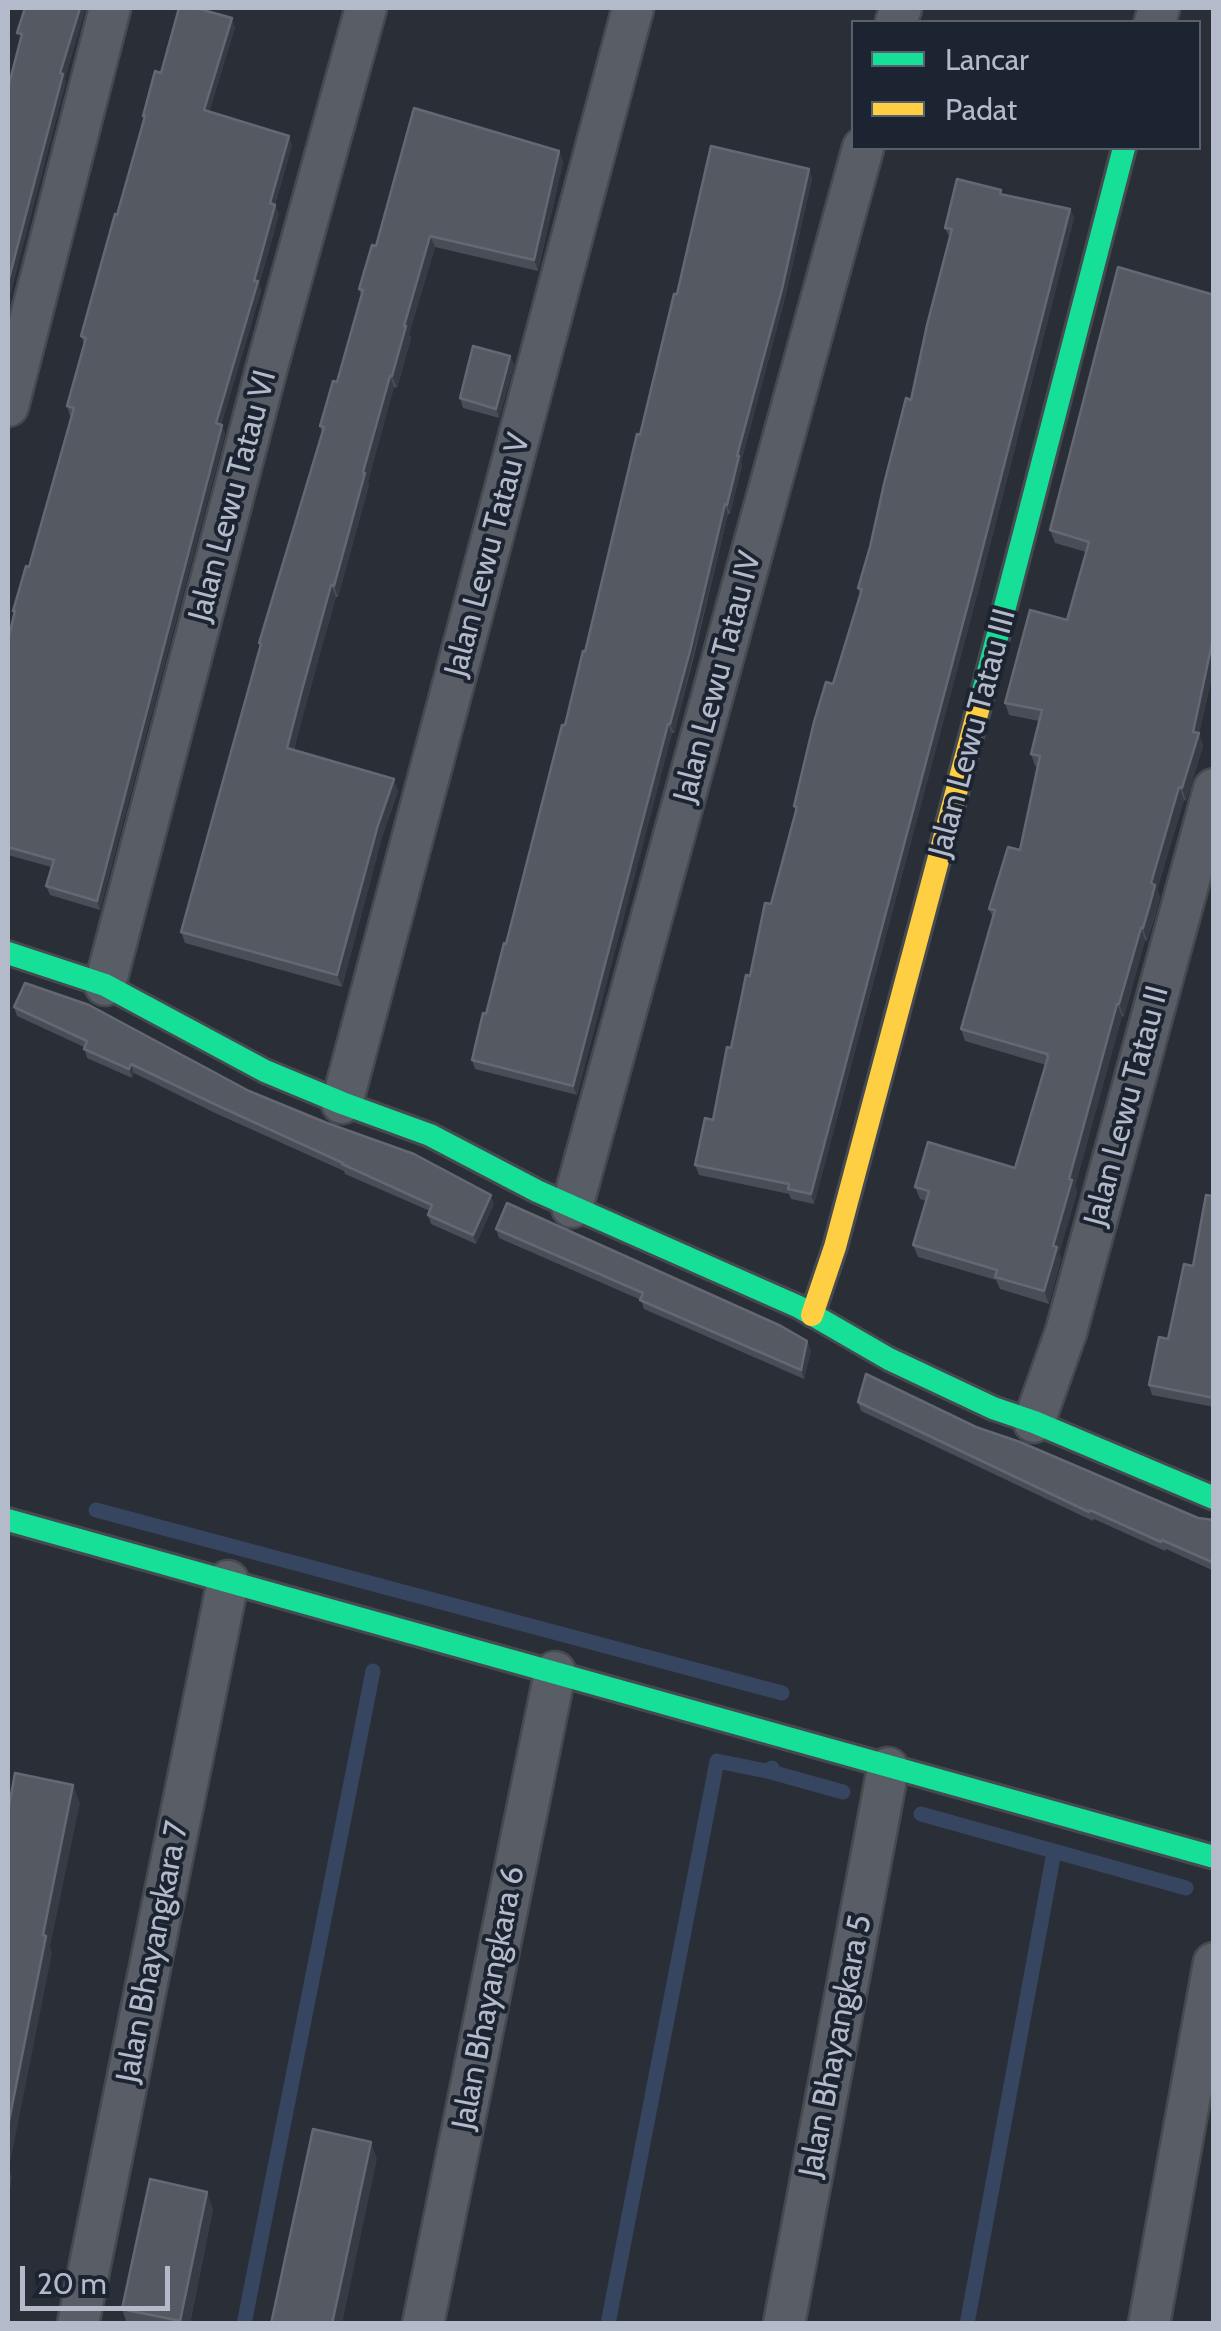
<!DOCTYPE html>
<html>
<head>
<meta charset="utf-8">
<style>
	body { margin:0 }
	#map { position:relative; width:1221px; height:2331px; overflow:hidden; background:#292e37; font-family:Cabin,sans-serif }
	canvas { display:block }
	.frame { position:absolute; inset:0; border:10px solid #b3bac9; pointer-events:none }
	.legend { position:absolute; left:851px; top:20px; width:350px; height:130px; box-sizing:border-box; background:#1c2432; border:2px solid #58606e; margin:0; padding:12px 18px; list-style:none; font-size:30px; color:#b3bac9 }
	.legend li { display:flex; align-items:center; gap:20px; height:50px }
	.legend b { width:50px; border:2px solid #58606e }
	.scale { position:absolute; left:20px; top:2266px; width:150px; height:45px; box-sizing:border-box; border:5px solid #b3bac9; border-top:0; padding-left:12px; font-size:30px; line-height:35px; white-space:nowrap; color:#b3bac9; -webkit-text-stroke:8px #1c2432; paint-order:stroke }
</style>
</head>
<body>
<div id="map">
<canvas width="1221" height="2331"></canvas>
<div class="frame"></div>
<ul class="legend">
<li><b style="height:12px;background:#16e098"></b>Lancar</li>
<li><b style="height:12px;background:#ffcf43"></b>Padat</li>
</ul>
<div class="scale">20 m</div>
</div>
<script>
const c = document.querySelector('canvas').getContext('2d');
c.lineJoin = 'round';
const toPath = rows => new Path2D(rows.map(r => 'M' + r).join(''));
function stroke(path, color, width, dash) { c.strokeStyle = color; c.lineWidth = width; c.lineCap = dash ? 'butt' : 'round'; c.setLineDash(dash || []); c.stroke(path); }
function fill(path, color) { c.fillStyle = color; c.fill(path, 'evenodd'); }
function label(font, color, halo, rows, align = 'center') {
  c.font = font + ' Cabin,sans-serif'; c.lineWidth = 8; c.setLineDash([]); c.textBaseline = 'middle'; c.strokeStyle = halo; c.fillStyle = color; for (const [text, x, y, turn = 0] of rows) {
    c.save(); c.translate(x, y); c.rotate((+turn || 0) * Math.PI / 180); c.textAlign = isNaN(turn) ? turn : align; if (halo) c.strokeText(text, 0, 0); c.fillText(text, 0, 0); c.restore();
  }
}
const stream = toPath([
	[96,1510,782,1693],
	[772,1768,771,1772,843,1792],
	[921,1814,1186,1888],
	[244,2324,373,1671],
	[608,2324,717,1761,771,1772],
	[967,2324,1054,1852]
]);
const street = toPath([
	[896,22,901,8],
	[1155,22,1159,8],
	[8,406,110,8],
	[105,985,268,363,366,8],
	[342,1103,633,8],
	[572,1207,863,148],
	[1034,1422,1066,1332,1214,789],
	[78,2324,228,1581],
	[423,2324,555,1672],
	[784,2324,888,1768],
	[1149,2324,1214,1963]
]);
const fast = toPath([
	[980,703,1124,148],
	[8,953,105,985,265,1071,342,1103,430,1135,537,1191,799,1307,889,1359,993,1408,1034,1422,1214,1498],
	[8,1520,1214,1857]
]);
const slow = toPath([
	[812,1315,835,1247,980,703]
]);
const wall = toPath([
	[235,27,209,112,292,145,275,205,279,214,259,285,261,291,221,425,225,434,100,910,50,895,46,886,51,867,8,855,8,640,14,614,13,611,29,567,72,416,70,416,67,406,84,344,81,336,144,120,143,116,161,73],
	[559,151,563,162,538,271,435,247,409,334,411,338,397,388,394,387,368,481,369,485,338,597,336,597,306,702,294,750,398,791,382,837,342,987,185,943,181,932,261,647,259,643,322,432,320,426,337,382,361,295,359,289,376,246],
	[809,169,812,179,785,298,741,462,742,465,730,514,728,514,693,660,674,733,672,733,577,1095,475,1069,472,1060,506,944,585,652,640,435],
	[1003,195,1070,209,1074,218,980,584,814,1204,791,1199,789,1194,699,1175,695,1165,713,1120,750,976,771,904,796,812,794,806,860,594,858,588,911,400,950,238,945,228],
	[1214,295,1214,668,1199,734,1203,746,1186,801,1184,800,1157,890,1160,897,1155,916,1147,941,1145,940,1124,1017,1122,1016,1075,1186,1077,1192,1059,1253,1061,1259,1049,1304,1000,1289,996,1280,918,1257,913,1245,926,1201,920,1199,915,1187,1015,1168,1046,1065,965,1041,961,1029,993,918,989,909,1020,850,1038,767,1035,766,1031,754,1039,721,1009,715,1005,703,1067,620,1086,552,1055,543,1050,530],
	[510,356,514,365,499,418,463,408,460,398],
	[14,1007,249,1091,494,1204,476,1244,431,1224,428,1215,430,1211,345,1174,344,1171,215,1113,134,1073,132,1078,87,1058,84,1047,17,1016],
	[1214,1189,1214,1407,1152,1395,1149,1385,1168,1339,1193,1266],
	[496,1229,811,1350,804,1379,644,1309,641,1300,499,1238],
	[858,1402,976,1427,1198,1518,1214,1520,1214,1571,1166,1549,1165,1551,1094,1519,1093,1521,861,1411],
	[213,2209,190,2324,127,2324,122,2309]
]);
const shadedWall = toPath([
	[80,8,86,8,65,79,66,83,10,296,11,300,8,313,8,282,60,73],
	[232,18,235,27,207,120,204,110],
	[289,136,292,145,273,212,270,203],
	[559,151,563,162,538,271,534,260],
	[809,169,812,179,785,298,741,462,742,465,730,514,727,505,737,456],
	[275,205,279,214,259,285,261,291,219,432,216,423],
	[1070,209,1074,218,980,584,814,1204,811,1194],
	[430,236,435,247,409,334,411,338,397,388,392,376,404,326],
	[510,356,514,365,499,418,496,409],
	[390,376,394,387,368,481,369,485,338,597,334,586],
	[222,425,225,434,100,910,97,901],
	[725,504,728,514,674,733,670,724],
	[331,585,336,597,291,760,287,748],
	[1214,634,1214,668,1199,734,1203,746,1186,801,1182,788],
	[668,724,672,733,577,1095,573,1086],
	[394,779,398,791,382,837,342,987,337,975,378,825],
	[1179,787,1184,800,1157,890,1160,897,1147,941,1143,928,1151,883],
	[1141,928,1145,940,1124,1017,1119,1004],
	[1117,1004,1122,1016,1075,1186,1077,1192,1059,1253,1061,1259,1049,1304,1044,1291,1053,1246,1069,1179],
	[131,1064,134,1073,132,1078,129,1069],
	[491,1195,494,1204,476,1244,473,1235],
	[807,1341,811,1350,804,1379,801,1370],
	[73,1785,80,1803,50,1947,52,1953,9,2168,12,2178,8,2201,8,2126,43,1935],
	[371,2142,377,2159,342,2324,332,2324],
	[207,2192,213,2209,190,2324,181,2324,180,2321]
]);
const building = toPath([
	[25,8,80,8,60,73,63,74,8,282,8,88,22,34,17,33,25,8],
	[179,8,196,8,232,18,204,110,289,136,270,203,275,205,254,281,258,281,216,423,222,425,97,901,46,886,54,860,8,847,8,640,15,611,13,611,26,566,29,567,74,408,67,406,86,338,81,336,115,214,117,215,145,116,143,116,155,71,161,73,179,8],
	[414,108,559,151,534,260,430,236,404,326,406,326,392,376,390,376,363,472,365,473,334,586,331,585,302,690,287,748,394,779,378,825,337,975,181,932,261,644,259,643,324,427,320,426,333,381,337,382,363,290,359,289,372,245,376,246,414,108],
	[711,146,809,169,782,289,737,456,739,456,727,505,725,504,690,651,670,724,668,724,573,1086,472,1060,483,1013,486,1014,504,943,506,944,562,725,565,725,583,651,585,652,637,434,640,435,674,294,677,294,711,146],
	[957,179,1001,190,1000,194,1070,209,976,574,811,1194,788,1189,789,1184,695,1165,705,1118,713,1120,727,1047,731,1048,746,975,750,976,765,903,771,904,797,807,794,806,814,722,826,682,833,684,862,589,858,588,870,547,884,484,906,398,911,400,927,325,952,229,945,228,957,179],
	[1118,267,1214,295,1214,634,1193,732,1199,733,1182,788,1179,787,1151,883,1155,885,1150,904,1143,928,1141,928,1119,1004,1117,1004,1069,1179,1072,1180,1053,1246,1057,1247,1044,1291,995,1277,997,1270,913,1245,929,1191,915,1187,928,1142,1015,1168,1048,1057,1047,1054,961,1029,995,910,989,909,1008,847,1020,850,1040,756,1031,754,1042,710,1005,703,1030,610,1067,620,1089,542,1050,530,1118,267],
	[473,346,510,356,496,409,460,398,473,346],
	[25,983,89,1005,249,1091,327,1123,414,1154,491,1195,473,1235,428,1215,432,1205,342,1164,343,1163,212,1103,131,1064,129,1069,84,1049,87,1041,14,1007,25,983],
	[1214,1189,1214,1398,1149,1385,1159,1337,1168,1339,1184,1264,1193,1266,1206,1195,1212,1196,1214,1189],
	[507,1203,781,1326,807,1341,801,1370,640,1300,643,1293,496,1229,507,1203],
	[866,1374,976,1427,1020,1442,1198,1518,1214,1520,1214,1563,1162,1540,1161,1542,1090,1510,1089,1512,858,1402,866,1374],
	[15,1773,73,1785,43,1935,46,1936,8,2126,8,1812,15,1773],
	[313,2129,371,2142,332,2324,271,2324,313,2129],
	[150,2179,207,2192,180,2321,122,2309,150,2179]
]);
const streetNames = [
	["Jalan Lewu Tatau VI",233,496,-75],
	["Jalan Lewu Tatau V",488,555,-75],
	["Jalan Lewu Tatau IV",718,677,-75],
	["Jalan Lewu Tatau III",973,733,-75],
	["Jalan Lewu Tatau II",1127,1106,-75],
	["Jalan Bhayangkara 7",153,1952,-79],
	["Jalan Bhayangkara 6",489,1998,-79],
	["Jalan Bhayangkara 5",836,2046,-79]
];
stroke(stream, '#364560', 15);
stroke(street, '#454950', 45);
stroke(fast, '#454950', 28);
stroke(slow, '#454950', 28);
stroke(street, '#595d65', 40);
stroke(fast, '#16e098', 22);
stroke(slow, '#ffcf43', 22);
fill(wall, '#494d56');
fill(shadedWall, '#373c44');
fill(building, '#545962');
stroke(building, '#636872', 2.5);
label('32px', '#b3bac9', '#1c2432', streetNames);
</script>
</body>
</html>
